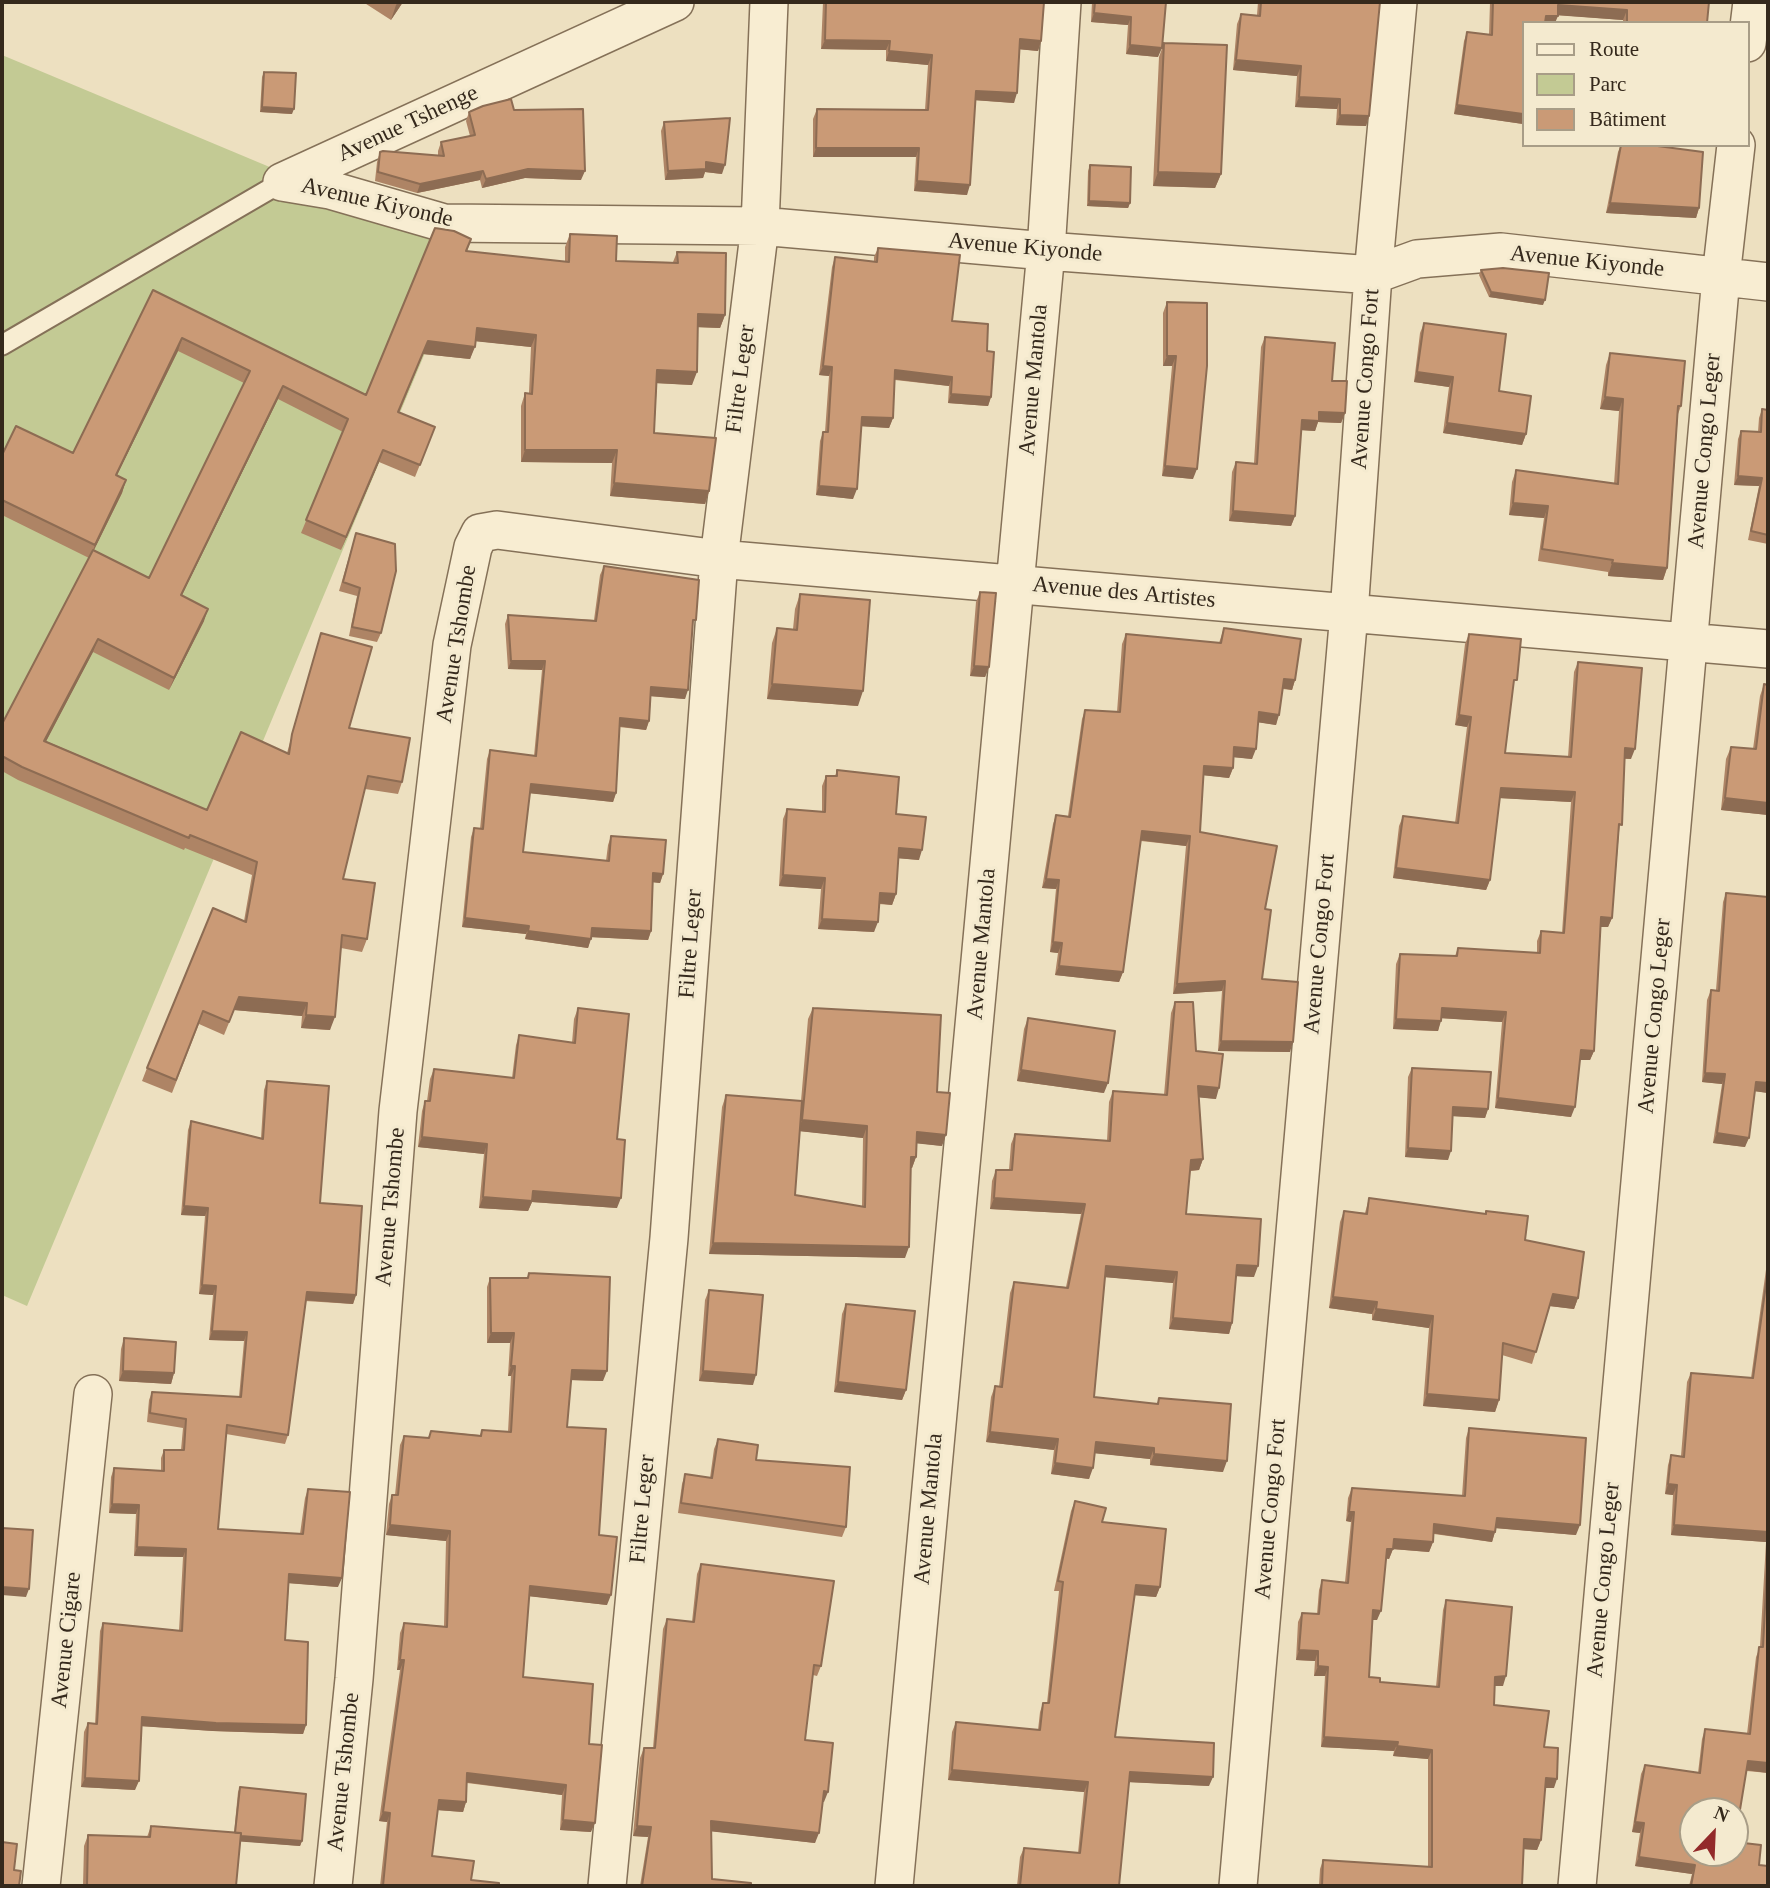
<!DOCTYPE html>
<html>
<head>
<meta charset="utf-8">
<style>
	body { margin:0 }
	#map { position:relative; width:1770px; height:1888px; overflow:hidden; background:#ede0c0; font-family:Georgia,serif }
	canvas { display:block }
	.frame { position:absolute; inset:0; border:4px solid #35291c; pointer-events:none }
	.legend { position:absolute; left:1522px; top:21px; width:228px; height:126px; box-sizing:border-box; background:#f4eacf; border:2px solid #a89d87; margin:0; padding:9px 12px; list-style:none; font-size:21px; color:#35291c }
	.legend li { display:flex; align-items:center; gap:14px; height:35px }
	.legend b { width:35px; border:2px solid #a89d87 }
	.north { position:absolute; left:1679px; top:1797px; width:70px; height:70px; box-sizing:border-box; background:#f4eacf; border:2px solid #a89d87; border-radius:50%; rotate:23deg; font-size:19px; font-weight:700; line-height:28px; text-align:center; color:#35291c }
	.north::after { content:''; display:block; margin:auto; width:24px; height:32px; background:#932a2a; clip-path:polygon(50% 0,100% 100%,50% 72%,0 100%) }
</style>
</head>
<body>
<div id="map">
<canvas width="1770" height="1888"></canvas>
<div class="frame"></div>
<ul class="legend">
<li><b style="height:9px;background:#f8edd2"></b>Route</li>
<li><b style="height:19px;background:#c3ca94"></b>Parc</li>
<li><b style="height:19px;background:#ca9a76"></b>Bâtiment</li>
</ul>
<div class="north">N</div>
</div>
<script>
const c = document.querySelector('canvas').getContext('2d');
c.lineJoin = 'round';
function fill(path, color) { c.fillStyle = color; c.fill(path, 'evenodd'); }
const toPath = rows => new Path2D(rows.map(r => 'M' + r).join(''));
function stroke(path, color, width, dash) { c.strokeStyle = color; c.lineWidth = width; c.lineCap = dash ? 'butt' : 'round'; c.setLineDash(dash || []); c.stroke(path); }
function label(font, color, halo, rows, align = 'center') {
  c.font = font + ' Georgia,serif'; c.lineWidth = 6; c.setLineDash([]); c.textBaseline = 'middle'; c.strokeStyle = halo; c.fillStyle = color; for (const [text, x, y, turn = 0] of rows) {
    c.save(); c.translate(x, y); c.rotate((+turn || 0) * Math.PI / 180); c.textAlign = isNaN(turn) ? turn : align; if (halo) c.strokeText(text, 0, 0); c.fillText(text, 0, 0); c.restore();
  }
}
const green = toPath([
	[2,55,468,250,27,1306,2,1295]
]);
const service = toPath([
	[2,345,282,182]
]);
const minor = toPath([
	[1747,43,1752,2],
	[282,182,330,190,444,223,760,226,1046,251,1373,275,1417,259,1501,252,1768,282],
	[282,182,675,2],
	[41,1886,93,1394],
	[333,1886,354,1679,398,1111,452,645,473,547,480,533,497,530,719,559,1768,649],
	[607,1886,669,1238,719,559,760,226,769,2],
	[894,1886,1046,251,1062,2],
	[1238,1886,1349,613,1373,275,1398,2],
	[1577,1886,1721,277,1736,145]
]);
const wall = toPath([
	[363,2,403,2,391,20],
	[823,2,1044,2,1041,41,1038,51,1019,49,1014,103,975,100,967,195,914,191,916,157,813,157,813,119,817,109,925,110,928,65,886,61,886,50,821,49],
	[1092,2,1166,2,1158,57,1126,54,1128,25,1091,22],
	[1258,2,1380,2,1369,116,1366,126,1336,125,1337,109,1295,107,1297,76,1233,70,1237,24,1241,14,1257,15],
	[1490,2,1709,2,1707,23,1623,23,1623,20,1558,15,1523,23,1523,124,1454,114,1464,41,1467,32,1489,35],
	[1164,43,1221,174,1215,188,1153,186,1159,57],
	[264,72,292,114,260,112,262,77],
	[514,110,581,180,525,178,482,188,480,180,417,193,375,181,377,162,380,152,438,156,438,151,441,142,470,136,466,121,469,112],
	[664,122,722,174,705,172,703,178,665,180,661,131],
	[1621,145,1650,145,1699,208,1696,218,1606,213,1618,152],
	[1090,165,1130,203,1128,208,1087,206,1088,171],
	[570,234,616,261,673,262,677,252,725,315,720,328,698,327,692,385,657,383,654,433,709,491,705,504,610,496,612,463,521,462,521,406,525,393,529,393,531,347,476,341,470,359,423,354,399,413,435,427,415,477,379,462,341,550,301,533,343,432,278,399,182,595,204,621,169,690,93,652,46,741,207,810,287,753,317,646,321,633,349,728,402,782,398,794,365,789,343,879,367,939,362,952,341,948,330,1030,301,1028,302,1016,234,1010,224,1035,199,1024,172,1093,142,1081,147,1068,244,921,252,875,185,848,184,850,18,780,2,771,2,724,89,558,2,515,2,455,73,453,153,290,366,395,471,239,467,251,565,262,565,247],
	[178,351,244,383,149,578,94,550,122,493,126,480,117,475],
	[878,248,952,321,987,351,991,397,988,406,948,403,949,386,895,380,893,418,889,428,861,426,853,499,816,495,820,441,823,432,825,432,829,376,819,375,832,267,835,257,874,262,874,257],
	[1481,270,1543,305,1489,297,1479,275],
	[1167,302,1193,479,1162,476,1172,366,1163,366,1163,313],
	[1424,323,1499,391,1526,434,1522,445,1443,433,1449,387,1414,382,1420,333],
	[1265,337,1332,381,1345,413,1341,423,1318,422,1315,431,1301,430,1295,516,1291,526,1229,521,1232,472,1236,462,1254,463,1261,347],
	[1610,353,1681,406,1678,414,1667,568,1663,580,1608,576,1608,572,1538,561,1544,518,1509,515,1512,482,1516,470,1614,484,1619,411,1600,409,1606,365],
	[1762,409,1768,410,1768,544,1748,540,1759,486,1734,485,1738,439,1741,431,1758,432,1759,418],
	[356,533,381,633,377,642,349,636,357,596,339,591],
	[604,566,693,629,685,699,651,696,649,721,646,730,619,727,616,793,613,802,530,793,523,852,606,861,608,845,611,836,663,874,660,883,653,882,651,931,648,940,591,937,588,948,525,939,526,934,462,927,471,837,474,828,480,829,487,759,490,750,534,756,542,670,508,669,505,624,508,615,594,620,600,575],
	[980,592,989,667,985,677,970,676,976,602],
	[800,594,858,706,767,699,772,643,777,628,793,629,795,609],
	[1224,628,1295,680,1292,690,1283,689,1276,725,1258,722,1252,759,1234,757,1233,768,1229,778,1203,775,1200,832,1265,909,1262,979,1290,1052,1218,1051,1222,991,1173,994,1186,846,1141,841,1123,972,1119,982,1055,975,1058,953,1050,952,1056,889,1042,888,1053,824,1056,815,1068,816,1082,719,1085,710,1117,712,1122,644,1126,634,1219,643],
	[1469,634,1513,690,1505,753,1568,757,1574,672,1578,662,1631,759,1625,759,1612,918,1608,927,1600,927,1594,1051,1590,1060,1580,1060,1571,1117,1495,1108,1502,1022,1441,1018,1438,1031,1393,1029,1396,964,1400,954,1455,956,1458,948,1537,953,1537,941,1541,931,1562,933,1571,802,1500,798,1490,880,1486,890,1393,878,1399,826,1403,816,1455,823,1467,727,1455,725,1465,644],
	[1764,684,1768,815,1721,810,1726,759,1731,747,1753,749,1760,696],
	[837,770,896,814,919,860,898,858,896,894,892,905,879,904,874,932,818,929,821,889,779,886,783,819,787,809,822,812,822,786,826,776,835,776],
	[1726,893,1768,897,1768,1093,1755,1091,1745,1147,1713,1143,1722,1084,1702,1082,1707,1000,1711,990,1716,990,1723,902],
	[1175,1002,1216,1099,1199,1097,1203,1159,1199,1170,1190,1171,1186,1214,1254,1277,1236,1276,1232,1323,1229,1334,1169,1329,1173,1283,1105,1277,1094,1397,1157,1404,1159,1398,1223,1472,1150,1465,1150,1459,1095,1453,1089,1479,1051,1474,1054,1450,986,1442,991,1397,995,1386,999,1387,1010,1293,1014,1282,1066,1287,1081,1214,990,1209,992,1181,996,1170,1009,1170,1011,1144,1015,1134,1107,1141,1109,1102,1113,1091,1164,1095,1171,1013],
	[578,1008,617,1139,617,1208,532,1202,528,1211,479,1208,484,1154,418,1147,422,1111,425,1101,427,1101,430,1079,434,1069,512,1078,516,1045,519,1035,572,1043,574,1019],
	[813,1008,937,1092,942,1146,917,1143,916,1157,912,1168,910,1168,905,1258,709,1254,722,1107,726,1095,801,1101,808,1019],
	[800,1131,863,1138,862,1207,795,1195],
	[1028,1018,1104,1093,1017,1081,1024,1029],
	[1412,1068,1488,1109,1485,1118,1453,1116,1448,1160,1405,1157,1408,1077],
	[267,1081,320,1203,356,1295,353,1304,305,1301,288,1435,285,1444,226,1434,218,1529,300,1534,305,1498,308,1489,338,1587,289,1583,285,1640,306,1725,303,1734,213,1731,141,1726,135,1790,81,1787,84,1732,88,1723,95,1724,100,1631,103,1623,179,1631,183,1557,134,1556,136,1514,109,1513,111,1477,114,1468,161,1471,161,1458,164,1450,181,1450,183,1428,147,1422,149,1400,152,1392,239,1397,244,1341,209,1340,213,1295,199,1294,205,1216,181,1215,188,1130,191,1121,261,1138,264,1090],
	[1369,1198,1485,1214,1486,1211,1525,1240,1578,1298,1574,1309,1550,1306,1532,1364,1502,1355,1499,1400,1495,1412,1423,1406,1429,1328,1372,1320,1372,1314,1329,1308,1340,1222,1344,1211,1365,1213],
	[1768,1255,1768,1773,1747,1771,1693,1811,1759,1865,1768,1886,1689,1886,1692,1874,1635,1866,1640,1833,1632,1832,1641,1774,1645,1765,1698,1773,1702,1739,1705,1729,1747,1734,1756,1657,1760,1647,1766,1542,1671,1535,1673,1495,1665,1494,1668,1465,1671,1455,1681,1456,1687,1382,1691,1373,1751,1378],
	[529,1273,603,1381,571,1380,567,1427,599,1535,607,1605,529,1596,523,1677,589,1744,591,1832,560,1830,562,1795,467,1783,466,1802,463,1812,438,1810,432,1856,471,1880,499,1886,380,1886,387,1822,379,1821,400,1670,397,1670,400,1633,404,1623,444,1626,446,1541,386,1535,389,1504,392,1495,395,1495,400,1445,404,1436,428,1438,431,1431,480,1435,482,1430,508,1432,511,1376,508,1376,510,1343,487,1343,487,1287,490,1278,527,1278],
	[709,1290,753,1385,699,1381,705,1300],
	[846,1304,906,1390,902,1400,834,1392,842,1314],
	[124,1338,174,1373,171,1384,119,1381,121,1349],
	[1469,1428,1576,1535,1496,1528,1492,1542,1434,1534,1433,1542,1429,1552,1393,1549,1389,1559,1386,1558,1377,1620,1373,1620,1369,1677,1380,1682,1436,1687,1443,1610,1446,1600,1503,1686,1495,1686,1494,1705,1544,1747,1554,1788,1545,1788,1541,1840,1537,1850,1524,1849,1522,1886,1319,1886,1320,1869,1323,1860,1428,1867,1428,1759,1393,1756,1394,1751,1321,1747,1325,1676,1314,1676,1315,1661,1296,1660,1298,1622,1302,1613,1317,1614,1319,1590,1322,1580,1345,1582,1351,1522,1346,1521,1348,1498,1352,1488,1462,1496,1466,1438],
	[718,1439,756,1460,846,1527,842,1537,678,1513,682,1484,685,1474,710,1478,714,1449],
	[1075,1501,1102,1522,1160,1587,1156,1597,1134,1595,1115,1737,1209,1786,1129,1782,1119,1886,1017,1886,1020,1857,1024,1848,1078,1853,1084,1792,948,1780,952,1732,956,1722,1038,1730,1040,1712,1043,1703,1047,1703,1059,1591,1054,1591,1071,1511],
	[701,1564,821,1666,817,1676,813,1675,805,1740,824,1802,822,1801,815,1843,711,1831,712,1879,751,1886,640,1886,648,1837,633,1836,640,1758,644,1748,653,1748,663,1629,667,1619,692,1622,697,1574],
	[240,1787,302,1841,300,1846,240,1841,236,1886,83,1886,84,1846,88,1835,147,1837,151,1826,234,1833,238,1792]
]);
const shadedWall = toPath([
	[398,2,403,2,391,20,396,5],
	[1558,5,1627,10,1623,20,1554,15],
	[1094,13,1131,17,1128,25,1091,22],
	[1546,16,1558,16,1555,23,1544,23],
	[1020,39,1041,41,1038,51,1016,49],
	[825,40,890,41,886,50,821,49],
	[1130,45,1162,48,1158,57,1126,54],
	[889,51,932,55,928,65,886,61],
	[1236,60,1301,66,1297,76,1233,70],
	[976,91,1017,93,1014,103,972,100],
	[1299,97,1340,99,1337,109,1295,107],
	[1457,105,1523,114,1523,124,1454,114],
	[262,107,294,109,292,114,260,112],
	[1340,115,1369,116,1366,126,1336,125],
	[816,148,919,148,916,157,813,157],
	[706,162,725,165,722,174,705,172,703,178,665,180,668,171],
	[528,169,585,171,581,180,525,178,482,188,486,179],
	[483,171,480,180,417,193,420,184],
	[1158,172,1221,174,1215,188,1153,186],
	[917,181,970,185,967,195,914,191],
	[1089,201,1130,203,1128,208,1087,206],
	[1610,203,1699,208,1696,218,1606,213],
	[1491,292,1545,300,1543,305,1489,297],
	[698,314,725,315,720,328,693,327],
	[477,328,536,335,531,347,473,341],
	[182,338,178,351,111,487,116,475],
	[428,341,475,347,470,359,423,354,394,425],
	[1167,356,1176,356,1172,366,1163,366],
	[823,366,832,367,829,376,819,375],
	[657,370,697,372,692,385,653,383],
	[895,370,952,377,949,386,892,379],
	[1417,372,1453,377,1449,387,1414,382],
	[283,386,278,399,176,607,181,595],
	[951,394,991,397,988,406,948,403],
	[1605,397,1623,399,1619,411,1600,409],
	[1319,412,1345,413,1341,423,1318,422,1315,431,1299,430,1302,420],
	[862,417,893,418,889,428,858,426],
	[1447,423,1526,434,1522,445,1443,433],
	[383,450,379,462,341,550,346,537],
	[525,450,617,450,612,463,521,462],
	[1165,466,1197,469,1193,479,1162,476],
	[1738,476,1762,478,1759,486,1734,485],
	[126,480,122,493,90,558,95,545],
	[614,483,709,491,705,504,610,496],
	[819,486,857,489,853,499,816,495],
	[1513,503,1548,506,1544,518,1509,515],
	[1233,511,1295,516,1291,526,1229,521],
	[1612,563,1667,568,1663,580,1608,576],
	[208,609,204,621,169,690,174,678],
	[98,639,93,652,40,753,44,741],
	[511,661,545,661,542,670,508,669],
	[974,666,989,667,985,677,970,676],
	[1284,679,1295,680,1292,690,1281,688],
	[772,684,863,691,858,706,767,699],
	[651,687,688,690,685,699,648,696],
	[1259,712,1279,715,1276,725,1256,722],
	[1459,715,1471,717,1467,727,1455,725],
	[620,718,649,721,646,730,617,726],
	[1234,747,1256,749,1252,759,1231,757],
	[1625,748,1635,749,1631,759,1622,758],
	[1204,766,1233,768,1229,778,1201,775],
	[531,784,616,793,613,802,527,793],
	[1501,788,1575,792,1571,802,1498,798],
	[1725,798,1768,803,1768,815,1721,810],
	[1142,831,1190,836,1186,846,1138,840],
	[899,848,922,850,919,860,895,858],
	[1396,868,1490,880,1486,890,1393,878],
	[653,873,663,874,660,883,650,882],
	[783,875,825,878,821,889,779,886],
	[1046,879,1059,880,1056,889,1042,888],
	[880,893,896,894,892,905,876,903],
	[1601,917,1612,918,1608,927,1597,927],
	[465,918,529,926,526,934,462,927],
	[822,919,878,922,874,932,818,929],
	[592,928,651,931,648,940,589,937],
	[528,931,591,939,588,948,525,939],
	[1053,942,1062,943,1058,953,1050,952],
	[1059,966,1123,972,1119,982,1055,975],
	[1225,981,1222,991,1173,994,1177,984],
	[239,997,307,1003,302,1016,234,1010,224,1035],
	[1442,1008,1506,1012,1502,1022,1438,1018],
	[306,1015,335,1017,330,1030,301,1028],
	[1396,1019,1441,1021,1438,1031,1393,1029],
	[1221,1041,1293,1042,1290,1052,1218,1051],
	[1581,1050,1594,1051,1590,1060,1578,1060],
	[1021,1070,1108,1083,1104,1093,1017,1081],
	[1705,1073,1725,1074,1722,1084,1702,1082],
	[1756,1082,1768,1083,1768,1093,1753,1091],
	[1198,1086,1219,1088,1216,1099,1194,1097],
	[1498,1098,1575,1107,1571,1117,1495,1108],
	[1453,1107,1488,1109,1485,1118,1450,1116],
	[802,1120,867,1126,863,1138,798,1131],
	[917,1132,946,1135,942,1146,913,1143],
	[1717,1133,1749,1138,1745,1147,1713,1143],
	[422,1137,487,1144,484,1154,418,1147],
	[1408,1148,1451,1151,1448,1160,1405,1157],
	[911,1157,916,1157,912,1168,906,1168],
	[1203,1159,1199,1170,1187,1171,1191,1160],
	[533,1191,621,1198,617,1208,532,1202,528,1211,479,1208,483,1197],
	[994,1198,1085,1204,1081,1214,990,1209],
	[184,1206,208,1208,205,1216,181,1215],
	[713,1243,909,1247,905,1258,709,1254],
	[1237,1265,1258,1266,1254,1277,1233,1276],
	[1106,1266,1177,1272,1173,1283,1103,1277],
	[202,1285,216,1286,213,1295,199,1294],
	[307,1292,356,1295,353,1304,303,1300],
	[1553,1294,1578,1298,1574,1309,1549,1306],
	[1333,1297,1377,1302,1372,1314,1329,1308],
	[1376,1309,1433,1316,1429,1328,1372,1320],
	[1173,1318,1232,1323,1229,1334,1169,1329],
	[212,1331,247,1332,244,1341,209,1340],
	[491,1333,514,1333,510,1343,487,1343],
	[511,1366,515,1366,511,1376,508,1376],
	[572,1370,607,1371,603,1381,569,1380],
	[123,1371,174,1373,171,1384,119,1381],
	[703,1371,756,1375,753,1385,699,1381],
	[838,1382,906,1390,902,1400,834,1392],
	[1427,1394,1499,1400,1495,1412,1423,1406],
	[990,1432,1058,1439,1054,1450,986,1442],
	[1096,1442,1154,1448,1150,1459,1092,1453],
	[1154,1454,1227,1461,1223,1472,1150,1465],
	[1055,1463,1093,1468,1089,1479,1051,1474],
	[1668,1484,1677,1485,1673,1495,1665,1494],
	[112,1504,139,1505,136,1514,109,1513],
	[1349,1512,1354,1512,1351,1522,1346,1521],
	[1497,1518,1580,1525,1576,1535,1494,1528],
	[1434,1524,1495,1532,1492,1542,1431,1533],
	[390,1525,450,1531,446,1541,386,1535],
	[1674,1525,1768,1532,1768,1535,1766,1542,1671,1535],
	[1394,1539,1433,1542,1429,1552,1392,1549,1393,1549,1389,1559,1383,1558,1387,1549],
	[137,1547,186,1549,183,1557,134,1556],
	[289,1574,342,1578,338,1587,286,1583],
	[1136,1585,1160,1587,1156,1597,1132,1595],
	[530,1586,611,1595,607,1605,527,1596],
	[2,1587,29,1589,26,1597,2,1595],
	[1373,1610,1381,1611,1377,1620,1370,1620],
	[1299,1650,1318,1651,1315,1661,1296,1660],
	[400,1660,404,1660,400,1670,397,1670],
	[1318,1666,1328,1667,1325,1676,1314,1676],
	[1506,1676,1503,1686,1492,1686,1495,1677],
	[142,1717,306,1725,303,1734,213,1731,139,1726],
	[1324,1737,1398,1742,1394,1751,1321,1747],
	[1397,1746,1432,1750,1428,1759,1393,1756],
	[1748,1761,1768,1763,1768,1773,1745,1770],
	[952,1770,1088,1782,1084,1792,948,1780],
	[1130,1772,1213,1777,1209,1786,1126,1782],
	[467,1773,566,1785,562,1795,464,1782],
	[85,1778,139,1781,135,1790,81,1787],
	[1546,1778,1557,1779,1554,1788,1542,1788],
	[824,1791,828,1792,824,1802,820,1801],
	[439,1800,466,1802,463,1812,436,1810],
	[383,1812,390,1813,387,1822,379,1821],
	[563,1820,595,1823,591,1832,560,1830],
	[711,1821,819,1833,815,1843,708,1831],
	[1635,1822,1644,1823,1640,1833,1632,1832],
	[637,1826,651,1827,648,1837,633,1836],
	[235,1836,302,1841,300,1846,233,1841],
	[1524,1839,1541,1840,1537,1850,1521,1849],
	[1639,1857,1695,1865,1692,1874,1635,1866]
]);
const building = toPath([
	[826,2,1044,2,1041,41,1020,39,1017,93,976,91,970,185,917,181,919,148,816,148,817,109,928,110,932,55,889,51,890,41,825,40,826,2],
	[1095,2,1166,2,1162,48,1130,45,1131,17,1094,13,1095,2],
	[1261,2,1380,2,1369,116,1340,115,1340,99,1299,97,1301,66,1236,60,1241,14,1260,16,1261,2],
	[1493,2,1709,2,1707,23,1627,23,1627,10,1558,5,1558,16,1546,16,1545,23,1523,23,1523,114,1457,105,1467,32,1492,35,1493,2],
	[1164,43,1227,45,1221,174,1158,172,1164,43],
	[264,72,296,73,294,109,262,107,264,72],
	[511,99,514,110,583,109,585,171,528,169,486,179,483,171,420,184,378,172,380,152,383,151,444,156,441,142,475,135,469,112,483,106,511,99],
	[730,118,725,165,706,162,706,169,668,171,664,122,730,118],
	[1621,145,1650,145,1703,152,1699,208,1610,203,1621,145],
	[1090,165,1131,167,1130,203,1089,201,1090,165],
	[435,228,454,231,471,239,466,251,569,262,570,234,617,236,616,261,678,263,677,252,726,253,725,315,698,314,697,372,657,370,654,433,716,438,709,491,614,483,617,450,525,450,525,393,532,394,536,335,477,328,475,347,428,341,398,412,435,427,420,465,383,450,346,537,306,520,348,419,283,386,181,595,208,609,174,678,98,639,44,741,207,810,241,732,289,754,292,734,321,633,372,647,349,728,410,738,402,782,368,776,343,879,375,883,367,939,342,935,335,1017,306,1015,307,1003,239,997,229,1022,203,1011,176,1080,147,1068,213,908,246,922,257,862,190,835,189,838,22,767,2,756,2,724,93,550,149,578,250,371,182,338,116,475,126,480,95,545,2,500,2,455,16,426,73,453,153,290,366,395,435,228],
	[878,248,960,255,952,321,988,324,987,351,994,352,991,397,951,394,952,377,895,370,893,418,862,417,857,489,819,486,823,432,828,432,832,367,823,366,835,257,877,262,878,248],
	[1503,268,1549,273,1545,300,1491,292,1481,270,1503,268],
	[1167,302,1207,303,1207,366,1197,469,1165,466,1176,356,1167,356,1167,302],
	[1424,323,1506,334,1499,391,1531,396,1526,434,1447,423,1453,377,1417,372,1424,323],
	[1265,337,1335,343,1332,381,1347,381,1345,413,1319,412,1319,421,1302,420,1295,516,1233,511,1236,462,1257,464,1265,337],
	[1610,353,1685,361,1681,406,1678,406,1667,568,1612,563,1613,560,1542,549,1548,506,1513,503,1516,470,1618,484,1623,399,1605,397,1610,353],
	[1762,409,1768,410,1768,535,1751,531,1762,478,1738,476,1741,431,1761,432,1762,409],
	[356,533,395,544,396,571,381,633,352,627,360,588,343,582,356,533],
	[604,566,699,580,696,620,693,620,688,690,651,687,649,721,620,718,616,793,531,784,523,852,609,861,611,836,666,840,663,874,653,873,651,931,592,928,591,939,528,931,529,926,465,918,474,828,483,829,490,750,536,756,545,661,511,661,508,615,596,621,604,566],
	[980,592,996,593,989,667,974,666,980,592],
	[800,594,870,600,863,691,772,684,777,628,797,630,800,594],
	[1224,628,1301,639,1295,680,1284,679,1279,715,1259,712,1256,749,1234,747,1233,768,1204,766,1200,832,1277,846,1265,909,1271,910,1262,979,1298,982,1293,1042,1221,1041,1225,981,1177,984,1190,836,1142,831,1123,972,1059,966,1062,943,1053,942,1059,880,1046,879,1056,815,1070,817,1085,710,1120,712,1126,634,1221,643,1224,628],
	[1469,634,1521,639,1517,680,1514,680,1505,753,1571,757,1578,662,1642,668,1635,749,1625,748,1622,825,1619,824,1612,918,1601,917,1594,1051,1581,1050,1575,1107,1498,1098,1506,1012,1442,1008,1441,1021,1396,1019,1400,954,1457,956,1458,948,1540,953,1541,931,1564,933,1575,792,1501,788,1490,880,1396,868,1403,816,1458,823,1471,717,1459,715,1469,634],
	[1764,684,1768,685,1768,803,1725,798,1731,747,1756,749,1764,684],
	[837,770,899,777,896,814,926,817,922,850,899,848,896,894,880,893,878,922,822,919,825,878,783,875,787,809,825,812,826,776,837,776,837,770],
	[1726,893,1768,897,1768,1083,1756,1082,1749,1138,1717,1133,1725,1074,1705,1073,1711,990,1719,991,1726,893],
	[1175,1002,1193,1002,1196,1051,1223,1054,1219,1088,1198,1086,1203,1159,1191,1160,1186,1214,1261,1219,1258,1266,1237,1265,1232,1323,1173,1318,1177,1272,1106,1266,1094,1397,1158,1404,1159,1398,1231,1404,1227,1461,1154,1454,1154,1448,1096,1442,1093,1468,1055,1463,1058,1439,990,1432,995,1386,1002,1387,1014,1282,1068,1288,1085,1204,994,1198,996,1170,1012,1170,1015,1134,1110,1141,1113,1091,1167,1095,1175,1002],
	[578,1008,629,1014,617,1139,625,1140,621,1198,533,1191,532,1201,483,1197,487,1144,422,1137,425,1101,430,1101,434,1069,514,1078,519,1035,575,1043,578,1008],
	[813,1008,941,1015,937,1092,950,1093,946,1135,917,1132,916,1157,911,1157,909,1247,713,1243,726,1095,802,1101,795,1195,865,1207,867,1126,802,1120,813,1008],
	[1028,1018,1115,1031,1108,1083,1021,1070,1028,1018],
	[1412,1068,1491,1072,1488,1109,1453,1107,1451,1151,1408,1148,1412,1068],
	[267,1081,329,1086,320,1203,362,1206,356,1295,307,1292,288,1435,227,1425,218,1529,303,1534,308,1489,350,1492,342,1578,289,1574,285,1640,308,1642,306,1725,216,1723,142,1717,139,1781,85,1778,88,1723,97,1724,103,1623,182,1631,186,1549,137,1547,139,1505,112,1504,114,1468,164,1471,164,1450,184,1450,186,1419,150,1413,152,1392,241,1397,247,1332,212,1331,216,1286,202,1285,208,1208,184,1206,191,1121,263,1139,267,1081],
	[1369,1198,1486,1214,1486,1211,1528,1216,1525,1240,1584,1252,1578,1298,1553,1294,1536,1352,1503,1343,1499,1400,1427,1394,1433,1316,1376,1309,1377,1302,1333,1297,1344,1211,1367,1214,1369,1198],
	[1768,1270,1768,1532,1674,1525,1677,1485,1668,1484,1671,1455,1684,1457,1691,1373,1753,1378,1768,1270],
	[529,1273,610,1277,607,1371,572,1370,567,1427,606,1429,599,1535,617,1537,611,1595,530,1586,523,1677,593,1684,589,1744,602,1745,595,1823,563,1820,566,1785,467,1773,466,1802,439,1800,432,1856,474,1861,471,1880,499,1883,499,1886,383,1886,390,1813,383,1812,404,1660,400,1660,404,1623,447,1627,450,1531,390,1525,392,1495,398,1495,404,1436,429,1438,431,1431,481,1436,482,1430,511,1432,515,1366,511,1366,514,1333,491,1333,490,1278,528,1278,529,1273],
	[709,1290,763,1295,756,1375,703,1371,709,1290],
	[846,1304,915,1311,906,1390,838,1382,846,1304],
	[124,1338,176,1342,174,1373,123,1371,124,1338],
	[1469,1428,1586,1438,1580,1525,1497,1518,1495,1532,1434,1524,1433,1542,1394,1539,1393,1549,1387,1549,1381,1611,1373,1610,1369,1677,1380,1678,1380,1682,1439,1687,1446,1600,1512,1607,1506,1676,1495,1677,1494,1705,1549,1711,1544,1747,1558,1748,1557,1779,1546,1778,1541,1840,1524,1839,1522,1886,1322,1886,1323,1860,1432,1867,1432,1750,1397,1746,1398,1742,1324,1737,1328,1667,1318,1666,1318,1651,1299,1650,1302,1613,1319,1614,1322,1580,1348,1583,1354,1512,1349,1512,1352,1488,1465,1496,1469,1428],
	[718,1439,758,1445,756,1460,850,1467,846,1527,681,1503,685,1474,712,1478,718,1439],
	[1075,1501,1106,1508,1102,1522,1166,1529,1160,1587,1136,1585,1115,1737,1214,1743,1213,1777,1130,1772,1119,1886,1020,1886,1024,1848,1080,1853,1088,1782,952,1770,956,1722,1040,1730,1043,1703,1049,1703,1063,1582,1058,1581,1075,1501],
	[2,1528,33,1530,29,1589,2,1587,2,1528],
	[1768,1548,1768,1763,1748,1761,1735,1840,1735,1811,1693,1811,1693,1853,1735,1853,1735,1842,1761,1845,1759,1865,1768,1866,1768,1886,1691,1886,1695,1865,1639,1857,1644,1823,1635,1822,1645,1765,1700,1773,1705,1729,1750,1734,1759,1647,1763,1647,1768,1548],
	[701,1564,834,1581,821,1666,814,1665,805,1740,833,1743,828,1792,824,1791,819,1833,711,1821,712,1879,751,1883,751,1886,642,1886,651,1827,637,1826,644,1748,655,1748,667,1619,694,1622,701,1564],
	[240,1787,306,1794,302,1841,241,1836,241,1833,235,1833,240,1787],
	[151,1826,241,1833,236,1886,87,1886,88,1835,150,1837,151,1826],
	[2,1842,17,1844,14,1870,21,1871,19,1886,2,1886,2,1842]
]);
const streetNames = [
	["Avenue Tshenge",408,124,-25],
	["Avenue Kiyonde",377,203,13],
	["Avenue Kiyonde",1025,248,5],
	["Avenue Kiyonde",1587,262,6],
	["Filtre Leger",741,379,-83],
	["Avenue Congo Fort",1366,379,-86],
	["Avenue Mantola",1034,380,-85],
	["Avenue Congo Leger",1705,451,-85],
	["Avenue des Artistes",1124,593,5],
	["Avenue Tshombe",457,644,-81],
	["Filtre Leger",691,944,-86],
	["Avenue Mantola",982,944,-85],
	["Avenue Congo Fort",1320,944,-85],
	["Avenue Congo Leger",1655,1016,-85],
	["Avenue Tshombe",391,1207,-85],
	["Filtre Leger",643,1509,-85],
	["Avenue Mantola",929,1509,-85],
	["Avenue Congo Fort",1271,1509,-85],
	["Avenue Congo Leger",1604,1580,-85],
	["Avenue Cigare",67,1640,-84],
	["Avenue Tshombe",344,1772,-84]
];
fill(green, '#c3ca94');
stroke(service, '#857158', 23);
stroke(minor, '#857158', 40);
stroke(service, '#f8edd2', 19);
stroke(minor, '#f8edd2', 37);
fill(wall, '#ae8465');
fill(shadedWall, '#8d6c53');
fill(building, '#ca9a76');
stroke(building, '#8d6c53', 2);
label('23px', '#35291c', '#f4eacf', streetNames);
</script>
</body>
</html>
